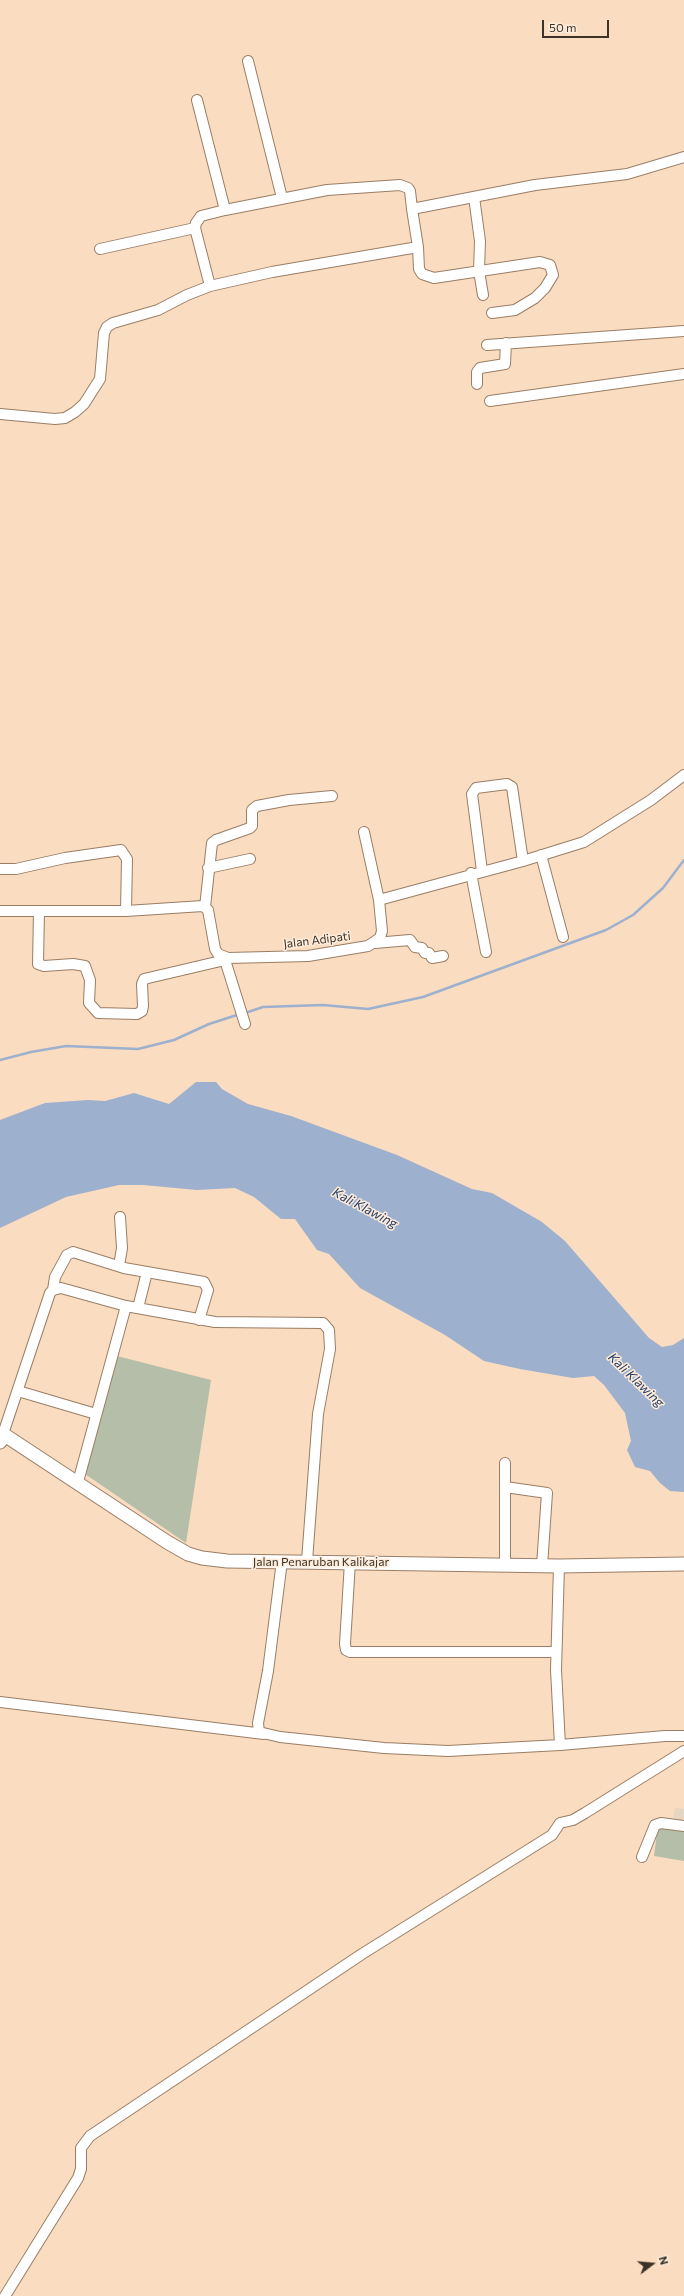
<!DOCTYPE html>
<html>
<head>
<meta charset="utf-8">
<style>
	body { margin:0 }
	#map { position:relative; width:684px; height:2296px; overflow:hidden; background:#fadcc1; font-family:Commissioner,sans-serif }
	canvas { display:block }
	.north { position:absolute; left:632px; top:2244px; width:40px; height:40px; -webkit-text-stroke:3px #feecdb; paint-order:stroke; rotate:74deg; font-size:11px; font-weight:700; line-height:16px; text-align:center; color:#3d3227 }
	.north::after { content:''; display:block; margin:auto; width:14px; height:18px; background:#3d3227; clip-path:polygon(50% 0,100% 100%,50% 72%,0 100%) }
	.scale { position:absolute; left:542px; top:20px; width:67px; height:18px; box-sizing:border-box; border:2px solid #3d3227; border-top:0; padding-left:5px; font-size:12px; line-height:14px; white-space:nowrap; color:#3d3227; -webkit-text-stroke:3px #feecdb; paint-order:stroke }
</style>
</head>
<body>
<div id="map">
<canvas width="684" height="2296"></canvas>
<div class="north">N</div>
<div class="scale">50 m</div>
</div>
<script>
const c = document.querySelector('canvas').getContext('2d');
c.lineJoin = 'round';
function fill(path, color) { c.fillStyle = color; c.fill(path, 'evenodd'); }
const toPath = rows => new Path2D(rows.map(r => 'M' + r).join(''));
function stroke(path, color, width, dash) { c.strokeStyle = color; c.lineWidth = width; c.lineCap = dash ? 'butt' : 'round'; c.setLineDash(dash || []); c.stroke(path); }
function label(font, color, halo, rows, align = 'center') {
  c.font = font + ' Commissioner,sans-serif'; c.lineWidth = 3; c.setLineDash([]); c.textBaseline = 'middle'; c.strokeStyle = halo; c.fillStyle = color; for (const [text, x, y, turn = 0] of rows) {
    c.save(); c.translate(x, y); c.rotate((+turn || 0) * Math.PI / 180); c.textAlign = isNaN(turn) ? turn : align; if (halo) c.strokeText(text, 0, 0); c.fillText(text, 0, 0); c.restore();
  }
}
const medical = toPath([
	[675,1808,684,1809,683,1821,673,1820]
]);
const green = toPath([
	[117,1356,211,1380,186,1543,85,1474],
	[658,1825,684,1829,684,1861,654,1856]
]);
const water = toPath([
	[196,1082,216,1082,222,1089,248,1104,291,1116,397,1155,472,1189,492,1193,542,1222,565,1241,649,1338,662,1347,673,1345,684,1338,684,1492,670,1491,660,1483,650,1471,635,1467,627,1450,631,1441,625,1413,604,1385,594,1376,573,1378,520,1369,484,1361,445,1335,360,1288,329,1254,317,1250,295,1219,281,1219,254,1197,235,1188,197,1190,143,1185,119,1185,66,1197,0,1228,0,1120,45,1103,88,1100,105,1101,134,1093,169,1104]
]);
const stream = toPath([
	[245,1013,263,1007,323,1005,368,1009,423,997,606,930,633,915,663,888,684,860],
	[0,1060,31,1052,66,1046,138,1049,174,1040,209,1024,240,1014]
]);
const minor = toPath([
	[248,61,282,198],
	[197,100,225,210],
	[474,197,480,241,479,271,483,295],
	[418,247,419,269,422,274,434,278,540,262,550,265,553,275,545,288,535,298,515,310,492,313],
	[100,249,195,228],
	[210,286,195,228,196,223,201,216,225,210,327,190,400,185,408,188,410,191,412,209],
	[487,345,684,331],
	[477,384,477,372,480,368,505,364,506,343],
	[490,401,684,374],
	[0,414,55,419,65,418,75,412,84,404,100,379,104,333,107,327,113,323,158,310,187,295,210,286,272,272,418,247,412,209,535,185,627,174,684,157],
	[364,832,379,900],
	[541,855,563,937],
	[208,868,250,859],
	[0,869,16,869,65,858,121,850,127,859,126,911],
	[482,871,472,794,476,788,507,784,512,787,523,861],
	[471,873,486,952],
	[205,907,212,843,216,840,250,828,252,826,252,810,257,806,289,800,332,796],
	[0,911,126,911,203,906,208,910,215,949,218,954,228,958,308,956,368,946,380,938,382,931,379,900,523,861,584,842,651,800,684,775],
	[39,911,38,964,44,966,73,964,85,966,90,980,89,1003,98,1013,137,1014,142,1011,143,1006,142,984,144,979,225,960],
	[375,943,410,940,415,947,422,948,425,953,429,953,432,958,443,956],
	[228,958,225,960,245,1024],
	[119,1266,122,1248,120,1217],
	[53,1290,55,1277,67,1255,73,1252,124,1268,204,1282,208,1290,199,1320],
	[138,1308,147,1272],
	[18,1391,96,1414],
	[0,1432,3,1434,50,1293,53,1290,61,1288,126,1306,215,1322,323,1323,329,1330,330,1349,318,1414,307,1561],
	[78,1482,126,1306],
	[505,1487,547,1493,542,1566],
	[282,1561,268,1671,258,1723,259,1732,280,1737,384,1748,448,1751,560,1745],
	[350,1562,345,1644,346,1650,350,1652,556,1652],
	[505,1564,505,1463],
	[559,1566,556,1670,560,1745,665,1736,684,1736],
	[0,1702,264,1734],
	[642,1857,655,1825,661,1823,684,1826],
	[5,2296,78,2178,81,2169,81,2148,90,2136,362,1954,552,1835,560,1823,573,1820,585,1813,684,1751]
]);
const tertiary = toPath([
	[0,1442,3,1434,167,1542,188,1554,202,1558,227,1561,559,1566,684,1564]
]);
const streetNames = [
	["Jalan Adipati",317,940,-7],
	["Jalan Penaruban Kalikajar",321,1562]
];
const waterNames = [
	["Kali Klawing",365,1208,28],
	["Kali Klawing",636,1380,44]
];
fill(medical, '#e5d5c3');
fill(green, '#b5bea9');
fill(water, '#9db0cd');
stroke(stream, '#9db0cd', 2.5);
stroke(minor, '#997e65', 12);
stroke(tertiary, '#997e65', 15);
stroke(minor, '#fff', 10);
stroke(tertiary, '#fff', 13);
label('12px', '#3d3227', '#feecdb', streetNames);
label('italic 13px', '#264068', '#feecdb', waterNames);
</script>
</body>
</html>
